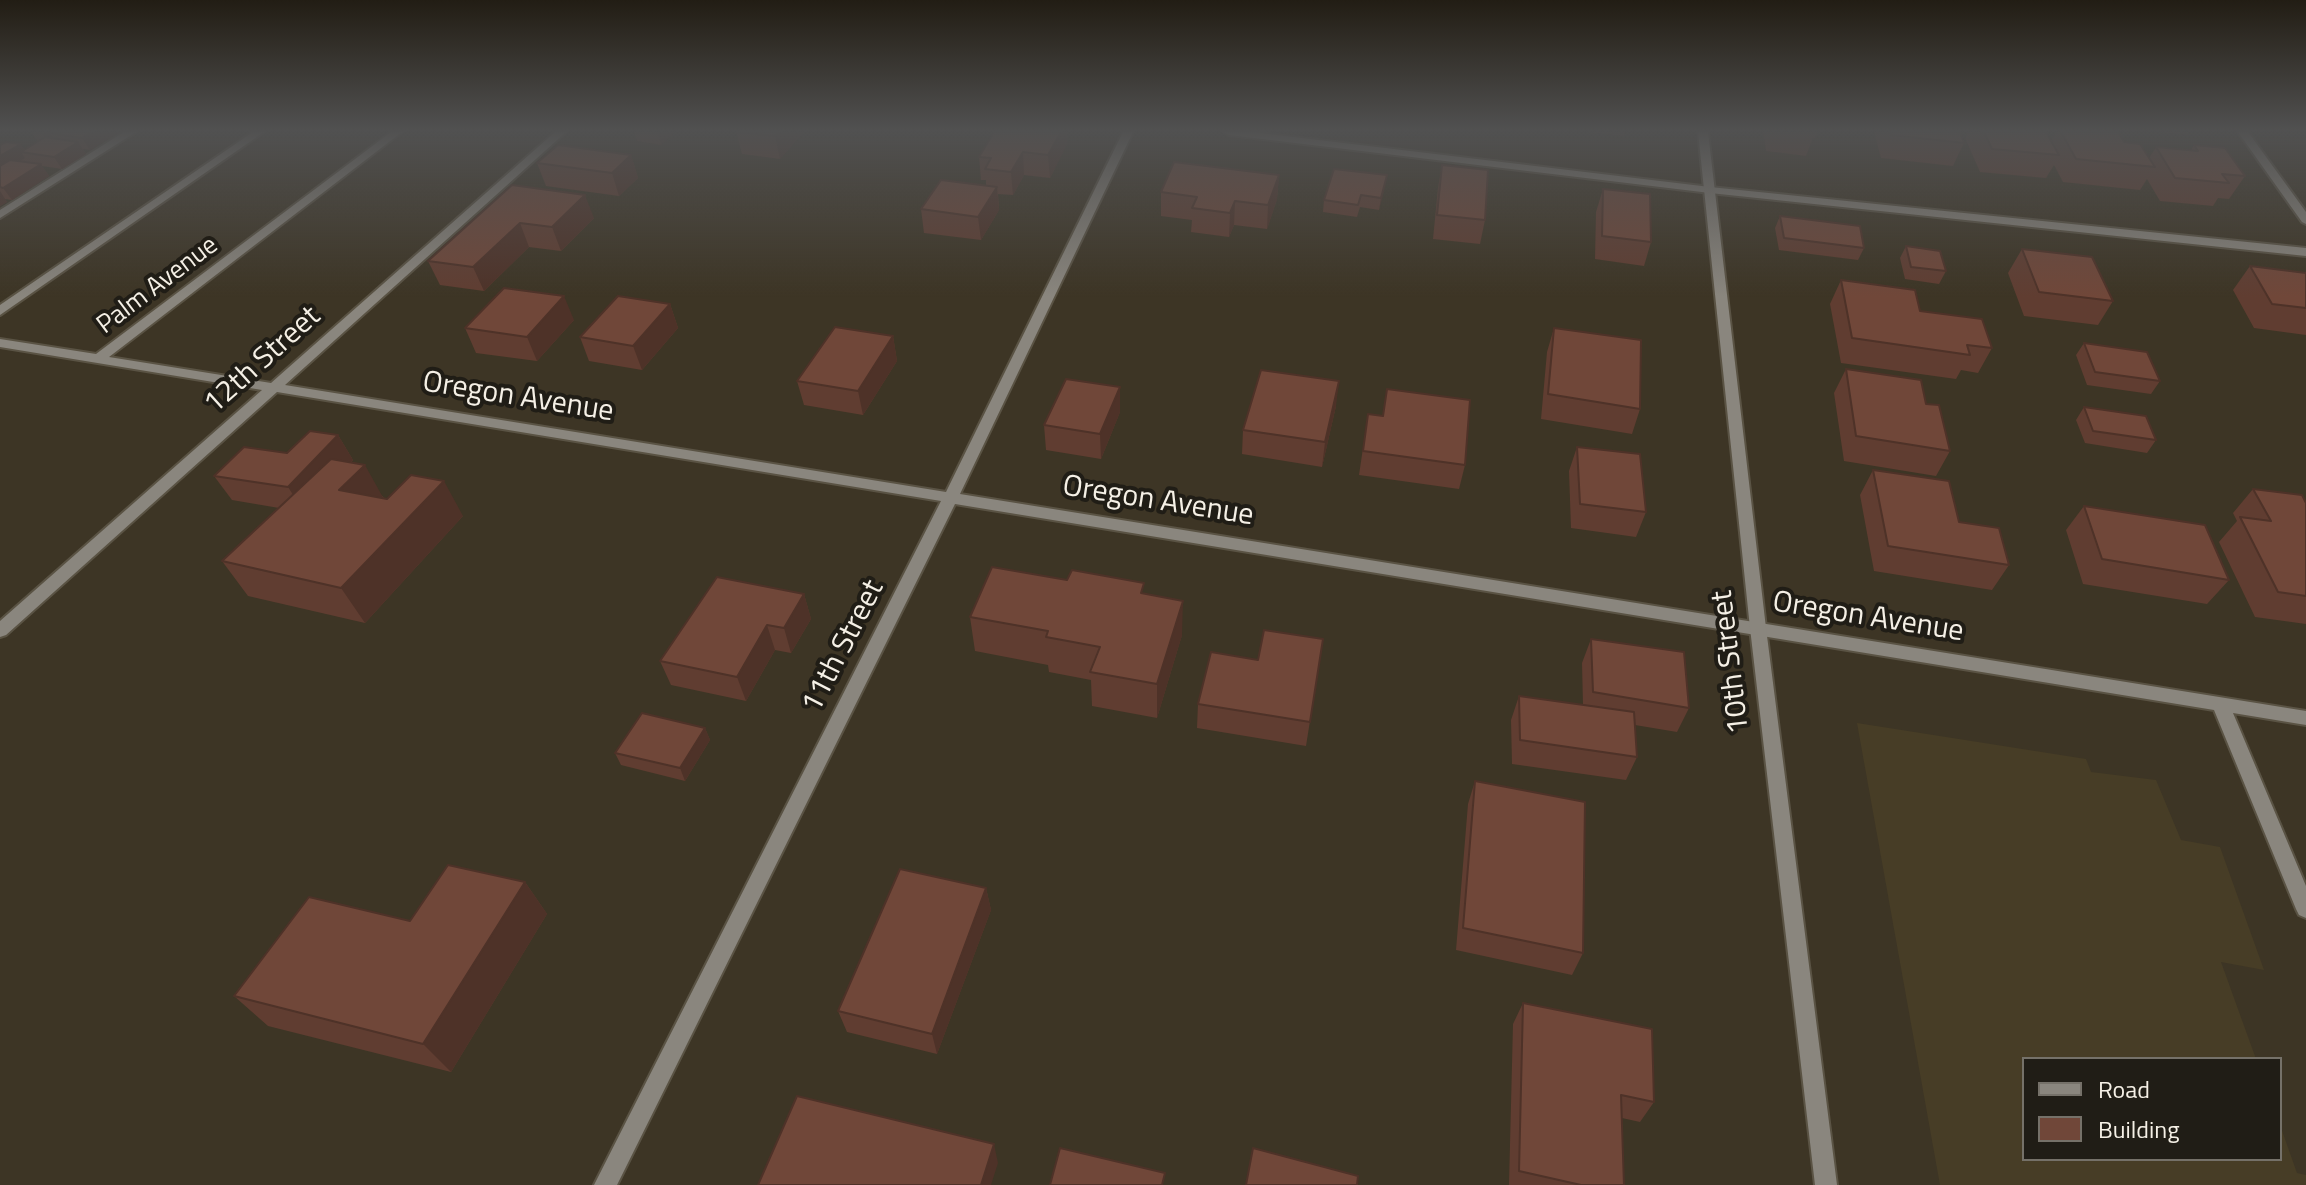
<!DOCTYPE html>
<html>
<head>
<meta charset="utf-8">
<style>
	body { margin:0 }
	#map { position:relative; width:2306px; height:1185px; overflow:hidden; background:#3d3525; font-family:"Titillium Web",sans-serif }
	canvas { display:block }
	.legend { position:absolute; left:2022px; top:1057px; width:260px; height:104px; box-sizing:border-box; background:#201d16; border:2px solid #757169; margin:0; padding:10px 14px; list-style:none; font-size:24px; color:#f5f0e6 }
	.legend li { display:flex; align-items:center; gap:16px; height:40px }
	.legend b { width:40px; border:2px solid #757169 }
</style>
</head>
<body>
<div id="map">
<canvas width="2306" height="1185"></canvas>
<ul class="legend">
<li><b style="height:10px;background:#8a867e"></b>Road</li>
<li><b style="height:22px;background:#704739"></b>Building</li>
</ul>
</div>
<script>
const c = document.querySelector('canvas').getContext('2d');
c.lineJoin = 'round';
function fill(path, color) { c.fillStyle = color; c.fill(path, 'evenodd'); }
const toPath = rows => new Path2D(rows.map(r => 'M' + r).join(''));
function stroke(path, color, width, dash) { c.strokeStyle = color; c.lineWidth = width; c.lineCap = dash ? 'butt' : 'round'; c.setLineDash(dash || []); c.stroke(path); }
function label(font, color, halo, rows, align = 'center') {
  c.font = font + ' "Titillium Web",sans-serif'; c.lineWidth = 8; c.setLineDash([]); c.textBaseline = 'middle'; c.strokeStyle = halo; c.fillStyle = color; for (const [text, x, y, turn = 0] of rows) {
    c.save(); c.translate(x, y); c.rotate((+turn || 0) * Math.PI / 180); c.textAlign = isNaN(turn) ? turn : align; if (halo) c.strokeText(text, 0, 0); c.fillText(text, 0, 0); c.restore();
  }
}
const built = toPath([
	[1857,723,2086,759,2091,772,2156,780,2181,840,2220,847,2264,970,2221,962,2256,1059,2024,1059,2024,1159,2280,1159,2280,1125,2297,1173,2306,1175,2306,1185,1940,1185]
]);
const minor = toPath([
	[124,132,136,132,0,218,0,210,124,132],
	[253,132,264,132,0,315,0,305,253,132],
	[391,132,402,132,109,357,271,383,555,132,566,132,285,385,946,492,1123,132,1133,132,960,494,2306,711,2306,725,2233,713,2306,886,2306,918,2299,915,2296,909,2214,710,955,504,617,1185,594,1185,941,501,277,392,6,635,0,637,0,621,262,390,0,347,0,339,96,354,391,132],
	[1224,132,1252,132,1710,187,2306,248,2306,256,1710,193,1229,135,1224,132],
	[2238,132,2248,132,2306,212,2306,224,2302,222,2238,132]
]);
const tertiary = toPath([
	[1698,132,1708,132,1766,628,1837,1185,1815,1185,1750,628,1698,132]
]);
const wall = toPath([
	[31,132,120,132,90,150,83,149,86,154,62,169,42,166,49,176,12,200,5,199,7,202,0,206,0,145,25,149,38,142],
	[634,132,675,132,661,145,637,141],
	[736,132,804,132,780,159,742,154],
	[1585,132,1625,132,1624,136],
	[1763,132,1818,132,1815,138,1813,138,1806,156,1766,151],
	[1874,132,1960,132,1964,143,1953,166,1881,158],
	[1968,132,2046,132,2051,140,2056,132,2110,132,2149,158,2156,147,2191,150,2194,145,2245,176,2229,199,2218,198,2213,206,2160,201,2147,179,2140,190,2063,182,2054,165,2046,178,1980,172,1965,138],
	[2157,132,2189,132,2187,135],
	[1067,144,1050,178,1024,175,1013,195,998,194,999,210,981,240,924,233,921,209,986,186,986,180,981,180,979,157],
	[631,155,638,178,619,196,546,186,537,163],
	[1442,165,1485,220,1480,244,1433,239,1438,188],
	[1279,175,1277,199,1267,229,1234,225,1229,237,1191,232,1192,220,1161,216,1161,192],
	[1387,175,1379,210,1360,207,1357,217,1323,212,1324,200],
	[512,185,594,218,561,251,529,247,484,291,440,285,428,261],
	[1603,189,1651,242,1644,266,1595,259,1596,212],
	[1780,216,1864,248,1858,260,1779,250,1775,228],
	[1906,246,1946,271,1939,284,1905,279,1900,258],
	[2022,249,2113,301,2098,325,2024,316,2008,273],
	[2250,266,2306,273,2306,335,2254,328,2233,290],
	[1841,280,1920,311,1992,348,1978,373,1961,370,1956,379,1841,363,1830,304],
	[670,304,678,328,642,370,589,361,580,337],
	[574,320,537,361,476,353,465,328],
	[1554,328,1640,409,1632,434,1541,419,1547,352],
	[893,336,897,361,863,415,804,405,797,381],
	[2084,343,2160,381,2151,394,2087,385,2076,355],
	[1846,369,1926,404,1950,451,1936,476,1844,461,1834,393],
	[1336,406,1322,467,1242,454,1243,430],
	[2084,407,2156,440,2147,453,2085,443,2076,420],
	[1120,412,1101,459,1046,450,1044,425],
	[1368,414,1465,465,1459,489,1359,475],
	[338,435,353,460,351,463,385,499,463,516,365,623,248,596,222,561,279,508,232,500,214,476],
	[1577,447,1646,512,1636,537,1571,528,1569,471],
	[1873,470,1959,522,2009,565,1992,590,1874,571,1860,495],
	[2253,489,2306,503,2306,624,2255,617,2219,542,2237,521,2233,513],
	[2084,506,2229,580,2207,604,2083,584,2066,530],
	[804,594,811,619,791,653,775,650,746,701,671,685,660,661],
	[1144,594,1182,635,1157,718,1092,706,1091,680,1049,672,1048,665,975,651,970,617],
	[1323,639,1306,746,1197,728,1198,704,1258,660],
	[1591,639,1689,708,1677,732,1635,725,1637,757,1626,780,1512,764,1511,720,1519,696,1583,705,1582,663],
	[705,728,710,740,685,781,621,765,615,753],
	[1475,781,1583,953,1572,975,1456,950,1468,804],
	[525,882,547,914,451,1072,268,1026,234,996,410,921],
	[986,888,991,910,937,1054,847,1032,838,1011],
	[1523,1003,1654,1102,1640,1122,1622,1118,1624,1185,1509,1185,1513,1024]
]);
const shadedWall = toPath([
	[46,132,73,132,50,133,56,142,50,145,43,134],
	[93,132,120,132,90,150,82,138],
	[659,132,675,132,661,145,658,133],
	[779,132,804,132,780,159,775,136],
	[1061,132,1067,132,1067,144,1050,178,1048,155],
	[78,142,86,154,62,169,54,157],
	[21,144,28,153,21,152,25,158,0,173,0,156],
	[1023,152,1024,175,1013,195,1011,172],
	[631,155,638,178,619,196,612,173],
	[41,164,49,176,12,200,3,188],
	[1279,175,1277,199,1267,229,1268,205],
	[1387,175,1385,187,1379,210,1381,198],
	[997,187,999,210,981,240,978,217],
	[0,191,7,202,0,206],
	[585,195,594,218,561,251,552,227],
	[1235,201,1234,225,1229,237,1230,213],
	[520,223,529,247,484,291,473,267],
	[564,296,574,320,537,361,527,337],
	[670,304,678,328,642,370,633,346],
	[893,336,897,361,863,415,858,391],
	[1339,381,1336,406,1322,467,1325,442],
	[1120,387,1120,412,1101,459,1100,434],
	[338,435,353,460,304,512,288,487],
	[365,465,385,501,339,490],
	[444,481,463,516,365,623,341,588],
	[804,594,811,619,791,653,784,628],
	[1183,601,1182,635,1157,718,1157,684],
	[767,625,775,650,746,701,737,677],
	[705,728,710,740,685,781,680,768],
	[525,882,547,914,451,1072,423,1044],
	[986,888,991,910,937,1054,932,1034],
	[994,1144,998,1163,991,1185,981,1185]
]);
const building = toPath([
	[53,132,93,132,82,138,50,133,53,132],
	[738,132,779,132,775,136,738,132],
	[994,132,1061,132,1048,155,1023,152,1011,172,985,169,991,158,979,157,994,132],
	[1890,132,1960,132,1964,143,1891,135,1890,132],
	[1984,132,2046,132,2059,155,1992,149,1984,132],
	[2061,132,2118,132,2124,142,2140,144,2155,167,2076,159,2061,132],
	[45,137,78,142,54,157,21,152,45,137],
	[6,142,21,144,0,156,0,145,6,142],
	[558,145,631,155,612,173,537,163,558,145],
	[2194,145,2225,148,2245,176,2222,174,2229,183,2175,178,2156,147,2198,151,2194,145],
	[10,160,41,164,3,188,0,187,0,166,10,160],
	[1174,162,1279,175,1268,205,1235,201,1230,213,1192,208,1197,197,1161,192,1174,162],
	[1442,165,1488,170,1485,220,1437,215,1442,165],
	[1334,169,1387,175,1381,198,1361,195,1358,205,1324,200,1334,169],
	[941,180,997,187,978,217,921,209,941,180],
	[512,185,585,195,552,227,520,223,473,267,428,261,512,185],
	[1603,189,1650,194,1651,242,1602,236,1603,189],
	[1780,216,1860,226,1864,248,1784,238,1780,216],
	[1906,246,1940,251,1946,271,1911,267,1906,246],
	[2022,249,2092,257,2113,301,2039,292,2022,249],
	[2250,266,2306,273,2306,308,2272,304,2250,266],
	[1841,280,1915,290,1920,311,1982,319,1992,348,1967,345,1970,355,1852,338,1841,280],
	[504,288,564,296,527,337,465,328,504,288],
	[618,296,670,304,633,346,580,337,618,296],
	[835,327,893,336,858,391,797,381,835,327],
	[1554,328,1641,340,1640,409,1548,394,1554,328],
	[2084,343,2147,352,2160,381,2095,372,2084,343],
	[1846,369,1921,380,1926,404,1939,405,1950,451,1856,436,1846,369],
	[1261,370,1339,381,1325,442,1243,430,1261,370],
	[1066,379,1120,387,1100,434,1044,425,1066,379],
	[1387,389,1470,400,1465,465,1363,451,1368,414,1383,416,1387,389],
	[2084,407,2146,416,2156,440,2093,431,2084,407],
	[310,431,338,435,288,487,214,476,244,447,287,453,310,431],
	[1577,447,1640,454,1646,512,1580,504,1577,447],
	[331,459,365,465,339,490,387,499,411,475,444,481,341,588,222,561,331,459],
	[1873,470,1949,481,1959,522,1999,528,2009,565,1888,546,1873,470],
	[2253,489,2302,495,2306,503,2306,596,2278,592,2240,517,2271,521,2253,489],
	[2084,506,2205,525,2229,580,2102,559,2084,506],
	[992,567,1067,580,1072,570,1144,583,1141,593,1183,601,1157,684,1090,672,1100,647,1046,637,1048,631,970,617,992,567],
	[717,577,804,594,784,628,767,625,737,677,660,661,717,577],
	[1264,630,1323,639,1310,722,1198,704,1211,652,1258,660,1264,630],
	[1591,639,1684,652,1689,708,1593,692,1591,639],
	[1519,696,1634,712,1637,757,1520,740,1519,696],
	[642,713,705,728,680,768,615,753,642,713],
	[1475,781,1585,802,1583,953,1463,928,1475,781],
	[448,865,525,882,423,1044,234,996,309,897,410,921,448,865],
	[900,869,986,888,932,1034,838,1011,900,869],
	[1523,1003,1652,1029,1654,1102,1621,1095,1624,1185,1581,1185,1519,1171,1523,1003],
	[797,1096,994,1144,981,1185,758,1185,797,1096],
	[1060,1148,1165,1173,1162,1185,1050,1185,1060,1148],
	[1253,1148,1358,1176,1357,1185,1246,1185,1253,1148]
]);
const farStreetnames = [
	["Palm Avenue",158,286,-37]
];
const streetNames = [
	["12th Street",263,361,-42],
	["Oregon Avenue",518,398,9],
	["Oregon Avenue",1158,502,9],
	["Oregon Avenue",1868,618,9],
	["11th Street",844,647,-63],
	["10th Street",1732,662,-97]
];
fill(built, '#473d26');
stroke(minor, '#5a5344', 4);
stroke(tertiary, '#5a5344', 4);
fill(minor, '#8a867e');
fill(tertiary, '#8a867e');
fill(wall, '#603d31');
fill(shadedWall, '#4e3228');
fill(building, '#704739');
stroke(building, '#4e3228', 2);
const sky = c.createLinearGradient(0, 0, 0, 297);
sky.addColorStop(0, '#221d14');
sky.addColorStop(0.44, '#515151');
sky.addColorStop(1, '#51515100');
c.fillStyle = sky;
c.fillRect(0, 0, 2306, 297);
label('26px', '#f5f0e6', '#201d16', farStreetnames);
label('30px', '#f5f0e6', '#201d16', streetNames);
</script>
</body>
</html>
